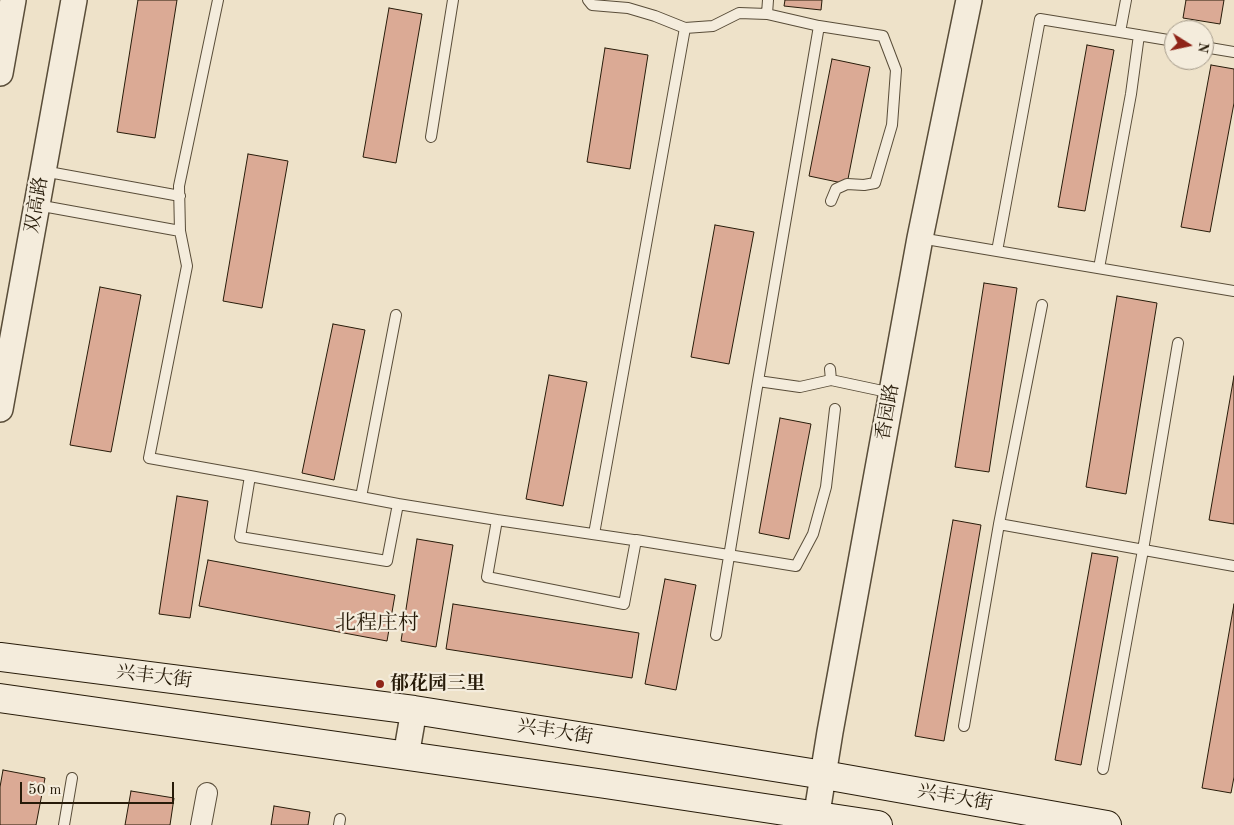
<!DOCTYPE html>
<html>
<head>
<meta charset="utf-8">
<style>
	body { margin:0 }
	#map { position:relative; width:1234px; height:825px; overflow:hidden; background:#eee2c9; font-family:"Old Standard TT",serif }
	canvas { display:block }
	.north { position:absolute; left:1164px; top:20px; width:50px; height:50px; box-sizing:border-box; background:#f4ecdc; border:1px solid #a29888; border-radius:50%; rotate:100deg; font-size:14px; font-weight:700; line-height:20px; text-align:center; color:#271b09 }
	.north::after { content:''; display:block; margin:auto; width:18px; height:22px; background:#8f2418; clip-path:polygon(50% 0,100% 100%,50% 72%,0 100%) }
	.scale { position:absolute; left:20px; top:782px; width:154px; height:22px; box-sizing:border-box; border:2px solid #271b09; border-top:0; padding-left:6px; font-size:15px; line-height:18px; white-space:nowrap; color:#271b09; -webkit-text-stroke:4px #f4ecdc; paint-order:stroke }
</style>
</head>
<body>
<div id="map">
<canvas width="1234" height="825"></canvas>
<div class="north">N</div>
<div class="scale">50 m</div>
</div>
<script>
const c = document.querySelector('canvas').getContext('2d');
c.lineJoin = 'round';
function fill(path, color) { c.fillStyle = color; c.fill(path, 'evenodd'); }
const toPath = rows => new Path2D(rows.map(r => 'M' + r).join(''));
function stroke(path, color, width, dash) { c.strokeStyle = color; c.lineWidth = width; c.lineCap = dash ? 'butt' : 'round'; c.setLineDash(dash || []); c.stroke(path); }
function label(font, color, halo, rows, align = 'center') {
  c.font = font + ' "Old Standard TT","Noto Serif SC",serif'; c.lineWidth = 4.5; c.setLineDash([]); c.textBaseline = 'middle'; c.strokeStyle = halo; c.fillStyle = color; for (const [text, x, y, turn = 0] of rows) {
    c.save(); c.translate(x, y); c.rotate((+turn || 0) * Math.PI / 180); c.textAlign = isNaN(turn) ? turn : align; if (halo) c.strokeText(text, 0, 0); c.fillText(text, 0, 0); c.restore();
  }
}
const building = toPath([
	[138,0,177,0,155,138,117,132,138,0],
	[785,0,822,0,821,10,784,6,785,0],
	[1186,0,1224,0,1220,24,1183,18,1186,0],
	[389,8,422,14,396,163,363,157,389,8],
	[1087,45,1114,50,1085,211,1058,207,1087,45],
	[605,48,648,55,630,169,587,162,605,48],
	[832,59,870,67,847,184,809,176,832,59],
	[1211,65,1234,69,1234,103,1210,232,1181,227,1211,65],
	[248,154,288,161,262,308,223,301,248,154],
	[715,225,754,232,729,364,691,357,715,225],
	[984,283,1017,288,989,472,955,467,984,283],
	[100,287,141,295,111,452,70,445,100,287],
	[1117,296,1157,303,1126,494,1086,487,1117,296],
	[333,324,365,330,334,480,302,473,333,324],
	[549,375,587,382,563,506,526,499,549,375],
	[1234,376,1234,524,1209,520,1234,376],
	[780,418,811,424,789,539,759,533,780,418],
	[177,496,208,501,190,618,159,614,177,496],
	[953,520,981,525,944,741,915,736,953,520],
	[417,539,453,545,436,647,401,641,417,539],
	[1092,553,1118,557,1081,765,1055,760,1092,553],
	[208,560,395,595,387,641,199,606,208,560],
	[665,579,696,585,676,690,645,684,665,579],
	[453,604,639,633,632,678,446,649,453,604],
	[1234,604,1234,777,1231,793,1202,788,1234,604],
	[3,770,45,778,36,825,0,825,0,787,3,770],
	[131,791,174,798,170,825,125,825,131,791],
	[274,806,310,812,308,825,271,825,274,806]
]);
const service = toPath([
	[218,0,179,186,180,231,187,266,149,458,250,476,240,537,387,561,398,504,497,520,487,577,624,604,636,540,796,566,813,534,826,487,835,409],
	[588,0,592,5,628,8,655,16,685,28],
	[768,0,767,14,819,26],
	[1126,0,1120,32,1174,41],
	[1204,47,1234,52],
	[431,137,453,0],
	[43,171,180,196],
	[37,205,180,231],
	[920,238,1234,291],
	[997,251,1040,19,1120,32],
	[1099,268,1131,94,1139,35],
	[830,369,831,380,892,393],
	[758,381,819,26,883,36,896,70,892,125,875,183,864,185,847,184,836,189,831,201],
	[250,476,398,504],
	[361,497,396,315],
	[497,520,640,541],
	[999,524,1234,566],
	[594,534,685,28,713,26,739,13,767,14],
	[716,635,758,381,800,387,831,380],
	[964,726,999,524,1042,305],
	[1103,769,1143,550,1178,343],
	[64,825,72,778],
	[339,825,340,819]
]);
const minor = toPath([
	[201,825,207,793]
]);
const tertiary = toPath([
	[0,73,13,0],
	[0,409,74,0],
	[406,756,414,710],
	[815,825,830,732,920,238,969,0]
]);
const secondary = toPath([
	[0,657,414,710,824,775,1107,825],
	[0,698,605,784,878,825]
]);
const markers = [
	[380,684,5,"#8f2418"]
];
const streetNames = [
	["双高路",37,205,-80],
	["香园路",888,412,-80],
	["兴丰大街",154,677,7],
	["兴丰大街",555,732,9],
	["兴丰大街",955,798,10]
];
const poiNames = [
	["郁花园三里",390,684]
];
const quarterNames = [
	["北程庄村",377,623]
];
fill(building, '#dbaa95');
stroke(building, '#271b09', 1);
stroke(service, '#594d39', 12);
stroke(minor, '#594d39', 22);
stroke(tertiary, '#594d39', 28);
stroke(secondary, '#271b09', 30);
stroke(service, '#f4ecdc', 10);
stroke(minor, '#f4ecdc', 20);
stroke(tertiary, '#f4ecdc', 25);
stroke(secondary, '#f4ecdc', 28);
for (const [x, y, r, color] of markers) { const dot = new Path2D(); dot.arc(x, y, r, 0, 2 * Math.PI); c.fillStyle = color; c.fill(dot); stroke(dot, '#f4ecdc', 2); }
label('19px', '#271b09', '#f4ecdc', streetNames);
label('bold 19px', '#271b09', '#f4ecdc', poiNames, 'left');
label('21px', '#271b09', '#f4ecdc', quarterNames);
</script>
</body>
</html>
